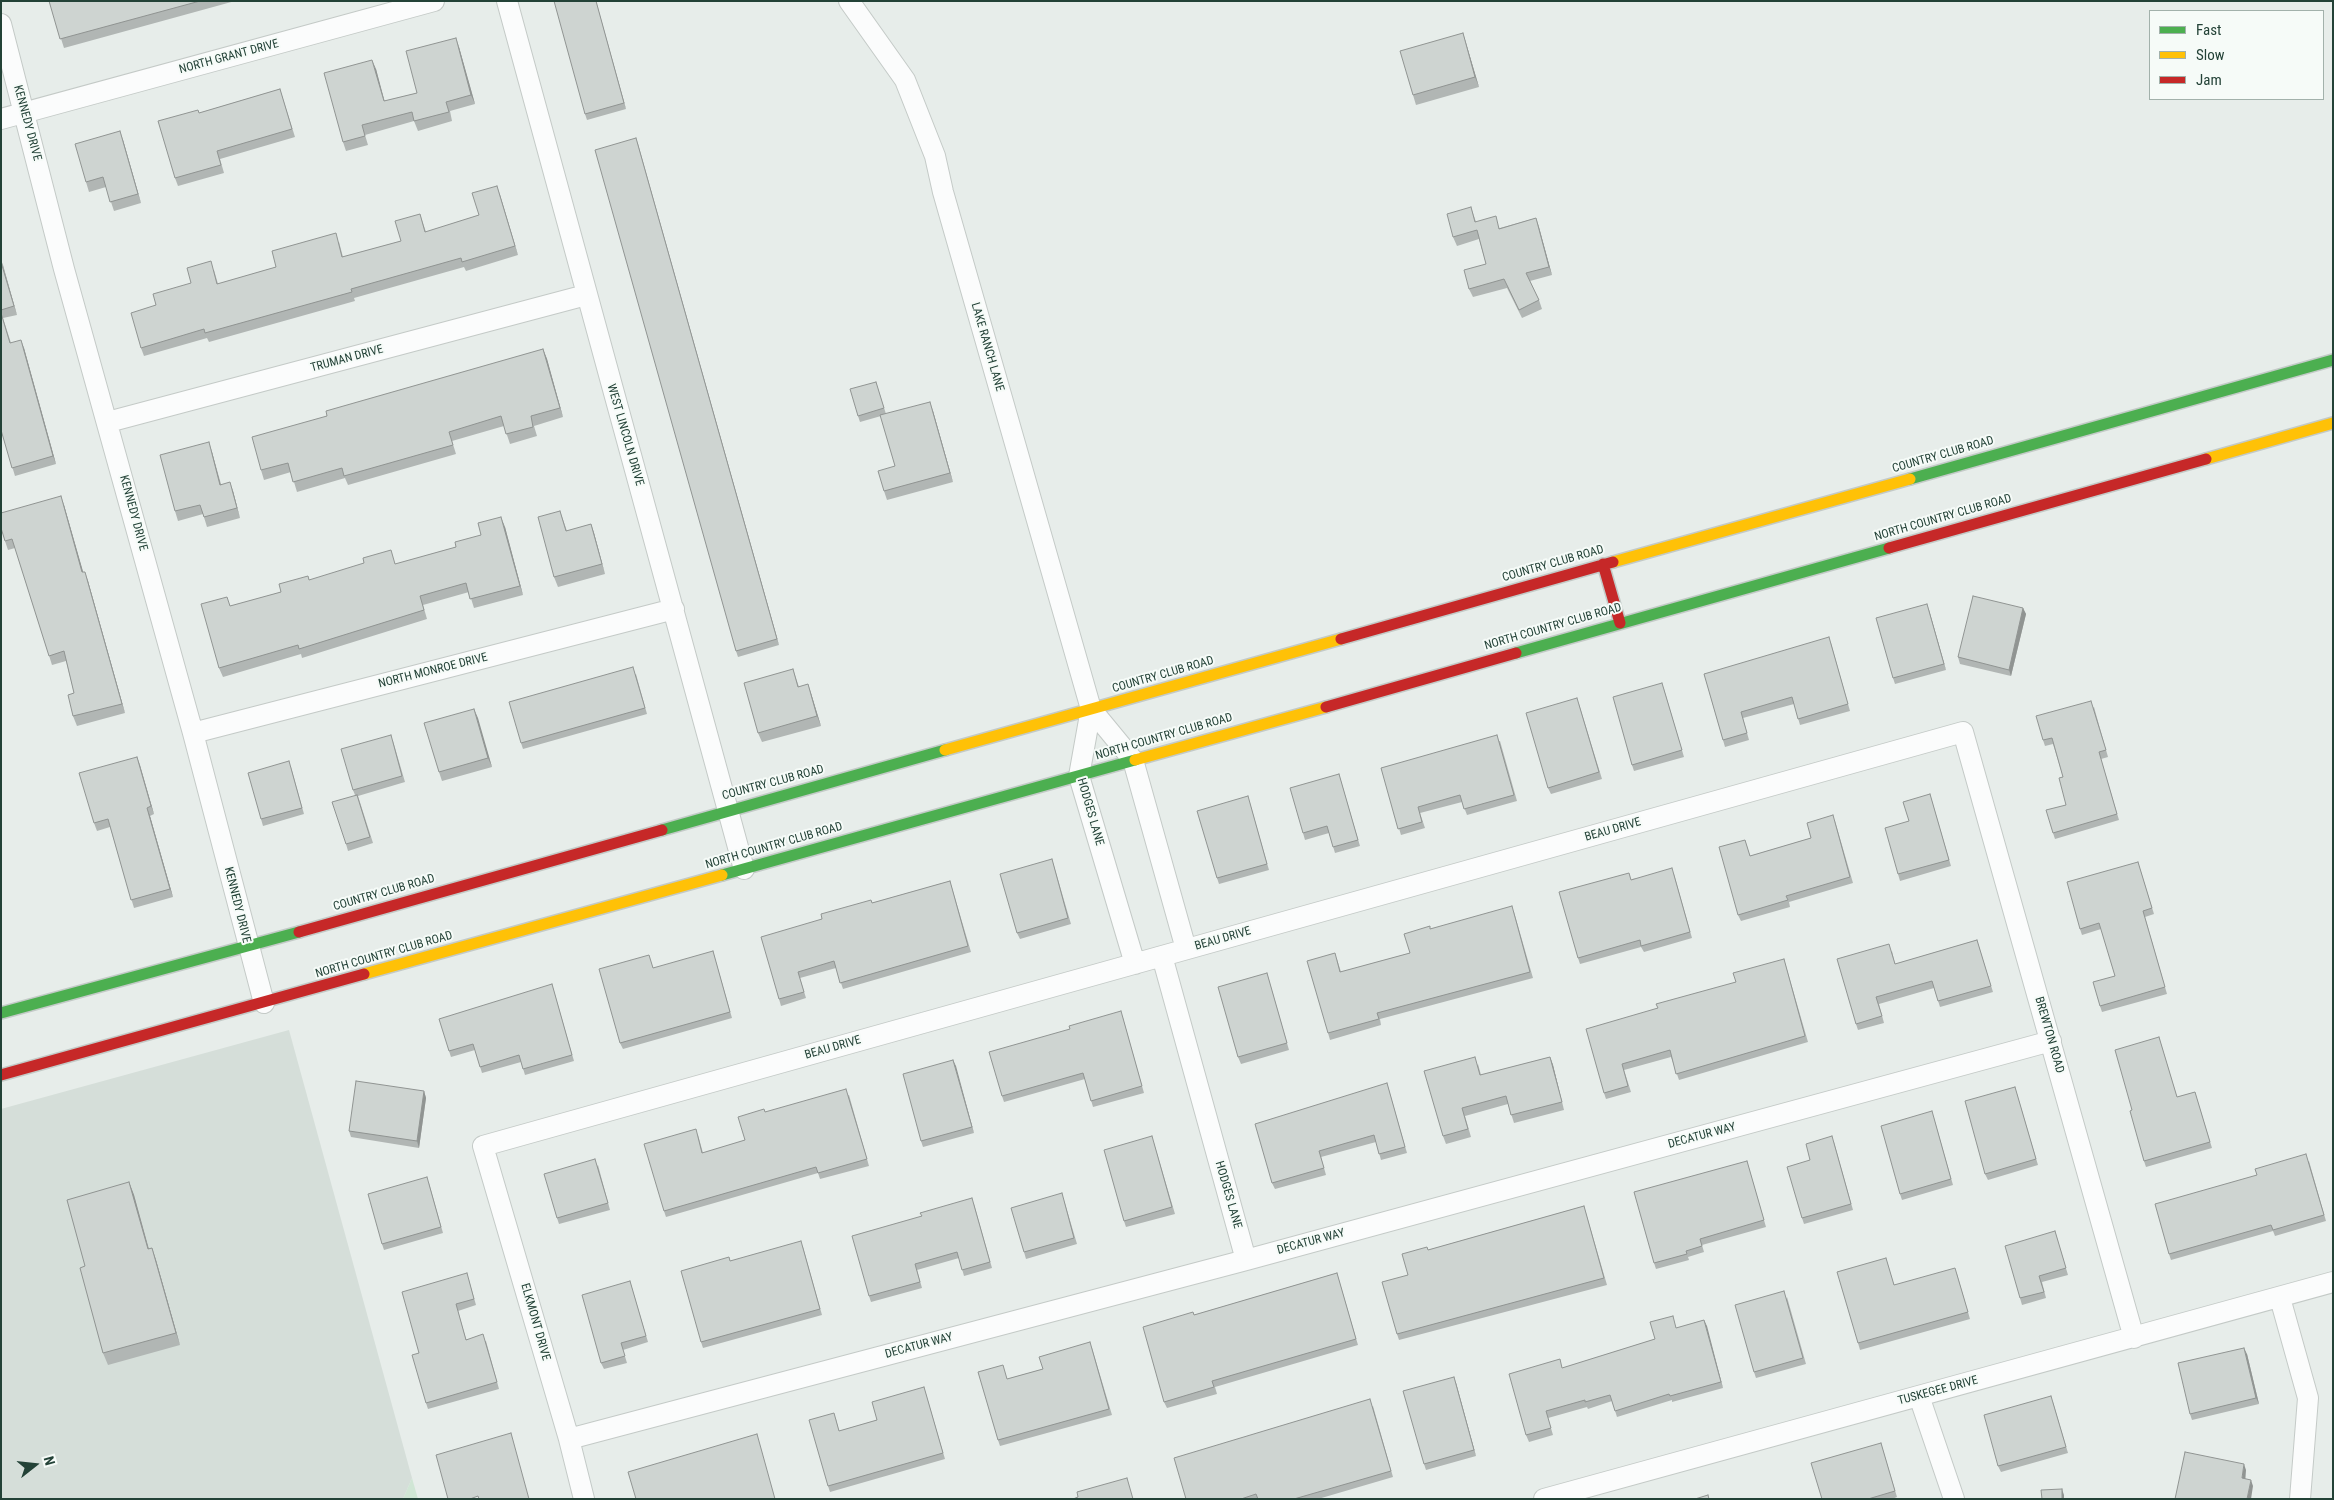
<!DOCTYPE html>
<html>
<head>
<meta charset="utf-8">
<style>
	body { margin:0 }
	#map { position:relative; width:2334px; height:1500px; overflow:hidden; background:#e7edea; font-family:"Roboto Condensed",sans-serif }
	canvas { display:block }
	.frame { position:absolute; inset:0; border:2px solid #234237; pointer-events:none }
	.legend { position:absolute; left:2149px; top:10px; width:175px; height:90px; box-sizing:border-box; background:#f6fbf8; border:1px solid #a2b1ab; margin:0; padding:6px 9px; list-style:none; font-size:15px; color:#234237 }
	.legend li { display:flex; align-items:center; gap:10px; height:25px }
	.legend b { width:25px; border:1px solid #a2b1ab }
	.north { position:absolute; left:10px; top:1440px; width:50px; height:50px; -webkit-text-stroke:4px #f6fbf8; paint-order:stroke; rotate:74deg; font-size:14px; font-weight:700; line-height:20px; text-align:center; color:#234237 }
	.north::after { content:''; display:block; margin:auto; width:18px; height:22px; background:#234237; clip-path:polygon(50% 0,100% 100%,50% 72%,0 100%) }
</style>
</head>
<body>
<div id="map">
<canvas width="2334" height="1500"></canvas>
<div class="frame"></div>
<ul class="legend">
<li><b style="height:6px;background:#4caf50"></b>Fast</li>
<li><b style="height:6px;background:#ffc107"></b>Slow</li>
<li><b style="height:6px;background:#c62828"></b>Jam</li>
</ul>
<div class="north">N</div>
</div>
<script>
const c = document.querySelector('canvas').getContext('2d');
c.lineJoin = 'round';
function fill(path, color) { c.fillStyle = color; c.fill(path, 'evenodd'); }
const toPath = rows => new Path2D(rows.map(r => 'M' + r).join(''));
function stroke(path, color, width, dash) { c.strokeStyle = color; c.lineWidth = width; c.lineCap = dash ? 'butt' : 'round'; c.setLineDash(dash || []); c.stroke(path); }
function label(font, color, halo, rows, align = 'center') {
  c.font = font + ' "Roboto Condensed",sans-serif'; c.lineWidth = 4; c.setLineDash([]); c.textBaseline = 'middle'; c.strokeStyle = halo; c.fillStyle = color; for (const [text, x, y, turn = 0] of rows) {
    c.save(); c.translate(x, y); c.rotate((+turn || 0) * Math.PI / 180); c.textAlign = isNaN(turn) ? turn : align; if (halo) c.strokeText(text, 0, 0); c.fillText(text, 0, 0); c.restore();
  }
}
const built = toPath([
	[289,1030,412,1478,403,1499,1,1499,1,1109]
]);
const green = toPath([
	[412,1478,418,1499,403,1499]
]);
const street = toPath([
	[507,1,744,869],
	[849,1,905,80,935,156,943,192,1091,709],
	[1,24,64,269,193,733,264,1003],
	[1,119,434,1],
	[108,422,586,295],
	[193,733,674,609],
	[1162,956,1246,1260],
	[1135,964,1079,776,1091,709,1133,760,1186,949],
	[2280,1298,2308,1398,2300,1499],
	[1919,1396,1954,1499],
	[569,1439,1246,1260,2051,1041],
	[584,1499,569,1439,483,1146,1963,732,2134,1338],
	[1544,1499,2333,1282]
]);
const fast = toPath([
	[1910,479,2333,360],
	[1516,653,1889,548],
	[662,830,945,750],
	[722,875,1135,760],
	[1,1013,299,932]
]);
const slow = toPath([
	[2206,459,2333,423],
	[1613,562,1910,479],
	[945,750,1341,639],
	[1135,760,1326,707],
	[364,974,722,875]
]);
const jam = toPath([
	[1889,548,2206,459],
	[1603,564,1620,623],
	[1341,639,1613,562],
	[1326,707,1516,653],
	[299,932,662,830],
	[1,1075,364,974]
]);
const wall = toPath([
	[49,1,235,1,64,48],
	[596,1,626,109,587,120,585,114],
	[1463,33,1479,87,1416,105,1413,95],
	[459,47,475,104,450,111,452,121,418,131,414,121,365,135,368,145,346,151,343,142,376,69,384,101,417,93],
	[280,89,295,137,220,159,224,173,178,186,175,178,199,113],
	[636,138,779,645,738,657,736,651],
	[123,140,141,203,114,211,106,187,89,192,86,182],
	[500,195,518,255,466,271,464,267,354,298,355,301,209,342,207,338,144,356,141,348,156,305,191,283,214,270,218,284,276,267,339,242,343,257,401,241,420,214,426,232,479,215],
	[1471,207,1476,222,1500,228,1536,218,1552,275,1530,281,1539,300,1542,309,1522,318,1507,288,1473,297,1469,289,1486,264,1479,239,1457,246,1453,237],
	[1,260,17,315,3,318,11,343,24,348,56,464,15,476,1,430],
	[543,349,547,359,563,417,534,426,537,436,510,444,504,426,452,441,456,454,348,485,345,478,297,492,291,472,264,480,261,470,327,416],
	[876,382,886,414,933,411,953,482,887,500,884,491,895,466,881,416,860,422,858,416],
	[212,452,221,484,233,491,240,518,207,527,203,514,178,521,175,511],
	[64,505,83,572,88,581,125,713,77,726,73,716,74,693,66,661,52,665,15,548,8,550,5,541],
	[560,511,567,531,591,524,594,533,605,574,558,587,554,577],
	[505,527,523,595,474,608,469,592,423,605,427,619,302,658,301,654,223,677,219,668,231,606,281,592,309,580,396,564,456,547,481,535],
	[2023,608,2026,614,2011,676,1960,664,1958,657],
	[1929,610,1946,670,1895,684,1893,678],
	[1831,643,1850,711,1800,725,1794,704,1743,718,1749,740,1725,747,1704,674],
	[793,669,799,687,808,684,821,726,762,742,758,733],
	[636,674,647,714,523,749,521,743],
	[1664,689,1684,757,1634,771,1632,765],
	[1579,704,1602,779,1551,794,1548,788],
	[2094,707,2108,757,2101,759,2119,820,2055,839,2053,833,2066,805,2063,777,2053,744,2045,746,2043,740],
	[474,709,492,767,442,781,439,772],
	[393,741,405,782,358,796,373,843,348,851,346,844,355,795,353,790],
	[1500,741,1517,801,1467,815,1462,802,1420,813,1425,828,1401,835,1381,768],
	[137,757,154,814,150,816,173,897,134,908,110,827,97,831,94,823],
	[291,767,304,814,263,826,261,819],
	[1339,774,1360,846,1335,853,1329,833,1305,840,1303,833],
	[1930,794,1951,866,1900,881,1898,874,1909,821],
	[1250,803,1269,870,1219,884,1217,878],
	[1835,821,1853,883,1789,902,1790,907,1741,921,1738,915,1745,840,1750,856,1811,838],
	[1052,859,1071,924,1020,939,1017,933],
	[2138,862,2154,914,2145,917,2167,994,2102,1012,2100,1006,2115,976,2101,929,2082,935,2080,929],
	[1674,874,1692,938,1644,952,1641,947,1580,964,1578,958,1632,879],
	[950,881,971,952,843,989,836,968,800,978,806,998,781,1006,779,999,822,919,872,903],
	[1514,912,1533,978,1380,1019,1381,1025,1330,1040,1328,1033,1337,959,1341,972,1410,953,1430,929],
	[1977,940,1993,992,1940,1007,1934,988,1879,1004,1884,1023,1858,1030,1856,1024,1892,951,1895,964],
	[713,951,732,1018,623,1049,620,1043],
	[1784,959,1808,1042,1679,1080,1671,1057,1624,1070,1631,1092,1606,1099,1604,1093,1658,1008,1736,982],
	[1267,973,1289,1050,1241,1064,1238,1057],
	[552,984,574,1061,525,1075,521,1062,482,1073,475,1050,451,1057,449,1051],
	[1123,1018,1144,1093,1093,1107,1085,1079,1004,1102,1002,1096],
	[2159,1037,2177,1097,2195,1092,2212,1148,2146,1167,2144,1161,2132,1110],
	[1550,1057,1553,1065,1564,1110,1514,1123,1508,1104,1465,1116,1471,1137,1446,1144,1443,1136,1478,1064,1481,1075],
	[953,1060,974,1133,923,1147,921,1141],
	[1387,1083,1407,1153,1381,1160,1376,1142,1321,1157,1326,1175,1275,1189,1272,1183],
	[2015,1087,2038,1165,1988,1180,1985,1174],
	[424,1091,426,1098,419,1148,351,1137,349,1131],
	[849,1095,869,1166,820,1179,818,1173,666,1217,664,1211,698,1135,703,1153,745,1140],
	[1934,1118,1953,1185,1902,1200,1900,1194],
	[1834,1142,1853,1210,1804,1224,1802,1218,1810,1160],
	[1154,1143,1175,1214,1126,1227,1124,1221],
	[1747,1161,1766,1227,1702,1245,1704,1252,1688,1257,1689,1260,1656,1269,1654,1263],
	[2309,1161,2326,1221,2275,1236,2273,1231,2171,1260,2169,1254],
	[598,1165,610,1210,559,1224,557,1218],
	[129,1182,134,1195,149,1249,152,1248,156,1260,180,1345,108,1365,103,1353,85,1266],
	[429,1183,443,1233,384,1250,382,1244],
	[1064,1200,1077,1244,1026,1259,1024,1252],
	[974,1204,992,1268,964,1276,959,1258,917,1270,922,1288,871,1302,869,1296],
	[1584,1206,1607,1285,1399,1340,1397,1334,1408,1275,1428,1250],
	[2055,1231,2068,1275,2042,1282,2046,1298,2022,1305,2020,1298],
	[803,1247,822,1315,703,1348,701,1342,730,1261],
	[1886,1258,1894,1285,1957,1274,1970,1319,1860,1350,1858,1343],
	[1337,1273,1358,1345,1215,1387,1217,1394,1167,1408,1164,1402,1194,1315],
	[469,1280,476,1305,458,1311,466,1339,486,1341,499,1389,428,1409,426,1403,419,1353],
	[630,1281,648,1342,623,1350,627,1363,604,1369,601,1363],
	[1787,1297,1806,1364,1756,1378,1754,1372],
	[1704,1320,1723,1388,1672,1402,1672,1400,1617,1417,1612,1401,1588,1409,1587,1407,1548,1418,1553,1435,1529,1442,1526,1435,1563,1368,1655,1339,1677,1328],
	[1092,1348,1112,1415,1000,1446,998,1440,1007,1379,1043,1369],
	[2247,1354,2259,1404,2192,1420,2190,1414],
	[1456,1383,1476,1456,1426,1470,1424,1464],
	[924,1387,945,1459,830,1492,828,1486,836,1419,839,1431,877,1420],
	[2053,1402,2068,1453,2001,1472,1998,1466],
	[1373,1406,1393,1477,1318,1499,1186,1499],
	[1881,1443,1897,1497,1892,1499,1822,1499]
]);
const shadedWall = toPath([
	[596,1,626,109,624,103],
	[1463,33,1466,43,1479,87,1475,77],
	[456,38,459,47,475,104,471,95],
	[372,60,376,69,387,110,384,101],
	[120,131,123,140,141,203,138,194],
	[636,138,638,144,779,645,777,639],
	[497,186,500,195,518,255,515,246],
	[1536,218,1539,227,1552,275,1549,267],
	[1,260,3,265,17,315,14,306],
	[21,340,24,348,56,464,53,456],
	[543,349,547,359,563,417,560,408],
	[930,402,933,411,953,482,950,473],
	[209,442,212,452,223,494,220,485],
	[230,482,233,491,240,518,237,508],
	[61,496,64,505,86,582,82,572],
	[501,517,505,527,523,595,520,586],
	[591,524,594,533,605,574,602,564],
	[85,572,88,581,125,713,122,704],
	[1927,604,1929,610,1946,670,1944,664],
	[2023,608,2026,614,2011,676,2009,670],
	[808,684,811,693,821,726,817,716],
	[474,709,478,718,492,767,488,758],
	[137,757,140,765,154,814,151,806],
	[147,808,150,816,173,897,170,889],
	[1550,1057,1553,1065,1564,1110,1562,1102],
	[953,1060,956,1066,974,1133,972,1127],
	[424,1091,426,1098,419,1148,417,1141],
	[129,1182,134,1195,152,1261,148,1249],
	[152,1248,156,1260,180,1345,176,1333],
	[1704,1320,1707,1326,1723,1388,1721,1382],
	[2244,1348,2247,1354,2259,1404,2256,1398],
	[1454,1377,1456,1383,1476,1456,1474,1450],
	[2244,1464,2246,1470,2245,1484,2242,1478],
	[2251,1480,2253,1486,2251,1499,2247,1499],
	[2062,1489,2064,1495,2064,1499,2062,1499]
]);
const building = toPath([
	[49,1,200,1,60,39,49,1],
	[554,1,596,1,624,103,585,114,554,1],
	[1463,33,1475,77,1413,95,1400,51,1463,33],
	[456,38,471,95,446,102,449,112,414,121,412,112,362,125,365,136,343,142,324,73,372,60,384,101,417,93,406,51,456,38],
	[280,89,292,129,217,151,221,165,175,178,158,121,198,110,199,113,280,89],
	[120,131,138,194,110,202,103,177,86,182,75,144,120,131],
	[636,138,777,639,736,651,595,150,636,138],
	[497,186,515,246,462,262,461,258,351,289,352,292,205,333,204,329,141,348,131,313,156,305,153,294,191,283,187,268,211,261,217,284,276,267,272,251,336,233,342,257,401,241,395,221,420,214,425,232,479,215,472,193,497,186],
	[1471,207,1475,222,1496,216,1499,229,1536,218,1549,267,1526,273,1539,300,1519,310,1504,279,1469,289,1464,270,1486,264,1477,230,1453,237,1447,214,1471,207],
	[1,262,14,306,1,310,1,262],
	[1,313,10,343,21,340,53,456,12,468,1,430,1,313],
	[543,349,560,408,531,416,533,427,506,434,501,416,449,432,453,445,344,476,342,468,293,482,288,463,261,470,252,437,327,416,326,411,543,349],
	[876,382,884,408,858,416,850,389,876,382],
	[930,402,950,473,884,491,878,471,895,466,880,415,930,402],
	[209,442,220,485,230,482,237,508,204,517,200,505,175,511,160,455,209,442],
	[61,496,82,572,85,572,122,704,73,716,68,695,74,693,64,651,49,656,12,539,5,541,1,528,1,513,61,496],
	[560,511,566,531,591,524,602,564,554,577,538,517,560,511],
	[501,517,520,586,470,599,466,583,420,596,424,610,299,649,298,645,219,668,201,604,227,597,230,606,281,592,279,584,308,576,309,580,364,563,363,558,391,550,395,564,456,547,455,542,481,535,478,523,501,517],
	[1973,596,2023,608,2009,670,1958,657,1973,596],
	[1927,604,1944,664,1893,678,1876,618,1927,604],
	[1829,637,1848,704,1798,719,1792,697,1741,712,1747,733,1723,740,1704,674,1829,637],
	[633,667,645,708,521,743,509,702,633,667],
	[793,669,798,687,808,684,817,716,758,733,744,683,793,669],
	[1662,683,1682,750,1632,765,1613,697,1662,683],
	[1577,698,1599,772,1548,788,1526,713,1577,698],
	[2091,701,2106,750,2099,752,2117,814,2053,833,2046,810,2066,805,2059,778,2063,777,2052,738,2043,740,2036,716,2091,701],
	[474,709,488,758,439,772,424,723,474,709],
	[391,735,402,776,353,790,341,749,391,735],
	[1497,735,1514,795,1464,809,1460,795,1418,807,1422,822,1398,829,1381,768,1497,735],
	[137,757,151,806,147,808,170,889,131,900,108,819,94,823,79,773,137,757],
	[289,761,302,808,261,819,248,773,289,761],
	[1339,774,1358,840,1333,847,1327,826,1303,833,1290,788,1339,774],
	[1930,794,1949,860,1898,874,1885,828,1909,821,1903,802,1930,794],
	[357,795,370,837,346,844,332,802,357,795],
	[1248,796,1267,864,1217,878,1197,811,1248,796],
	[1833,815,1850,877,1786,896,1788,900,1738,915,1719,847,1745,840,1750,856,1811,838,1807,823,1833,815],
	[1052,859,1068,918,1017,933,1000,874,1052,859],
	[2138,862,2152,908,2143,911,2165,987,2100,1006,2093,982,2115,976,2099,923,2080,929,2067,882,2138,862],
	[1672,868,1690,932,1641,946,1640,940,1578,958,1559,892,1629,873,1631,880,1672,868],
	[950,881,968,946,840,983,834,961,798,972,804,992,779,999,761,937,822,919,821,914,871,900,872,903,950,881],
	[1512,906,1530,972,1377,1013,1379,1019,1328,1033,1307,961,1335,953,1340,972,1410,953,1404,934,1430,926,1430,929,1512,906],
	[1977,940,1991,986,1938,1001,1932,981,1876,997,1882,1016,1856,1024,1837,959,1889,944,1895,964,1977,940],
	[713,951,730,1012,620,1043,599,969,649,955,653,968,713,951],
	[1784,959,1805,1036,1676,1074,1670,1050,1622,1064,1628,1086,1604,1093,1586,1029,1658,1008,1656,1004,1736,982,1733,973,1784,959],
	[1267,973,1287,1043,1238,1057,1218,987,1267,973],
	[552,984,572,1055,523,1069,519,1055,480,1067,473,1044,449,1051,439,1019,552,984],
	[1121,1011,1142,1086,1091,1101,1083,1073,1002,1096,989,1052,1070,1029,1069,1026,1121,1011],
	[2159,1037,2177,1097,2195,1092,2210,1142,2144,1161,2130,1111,2132,1110,2115,1050,2159,1037],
	[1475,1057,1480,1075,1550,1057,1562,1102,1511,1115,1506,1096,1462,1108,1468,1129,1443,1136,1424,1071,1475,1057],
	[953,1060,972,1127,921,1141,903,1074,953,1060],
	[356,1081,424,1091,417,1141,349,1131,356,1081],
	[1387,1083,1405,1147,1379,1154,1374,1135,1319,1151,1324,1168,1272,1183,1255,1124,1387,1083],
	[2015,1087,2036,1159,1985,1174,1965,1101,2015,1087],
	[846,1089,867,1159,818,1173,816,1167,664,1211,644,1144,696,1129,702,1153,745,1140,738,1117,764,1109,765,1112,846,1089],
	[1932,1111,1951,1179,1900,1194,1881,1126,1932,1111],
	[1152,1136,1172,1207,1124,1221,1104,1150,1152,1136],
	[1832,1136,1851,1204,1802,1218,1787,1167,1810,1160,1806,1144,1832,1136],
	[2306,1154,2324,1215,2273,1230,2271,1225,2169,1254,2155,1204,2257,1175,2255,1169,2306,1154],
	[595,1159,608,1203,557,1218,544,1174,595,1159],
	[1747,1161,1764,1220,1700,1239,1702,1246,1686,1251,1687,1254,1654,1263,1634,1192,1747,1161],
	[427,1177,441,1227,382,1244,368,1194,427,1177],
	[129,1182,148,1249,152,1248,176,1333,103,1353,80,1268,85,1266,67,1200,129,1182],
	[1062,1193,1074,1238,1024,1252,1011,1208,1062,1193],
	[972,1198,990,1262,962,1270,957,1252,915,1264,920,1282,869,1296,852,1236,922,1216,920,1213,972,1198],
	[1584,1206,1604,1278,1397,1334,1382,1282,1408,1275,1402,1254,1427,1247,1428,1250,1584,1206],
	[2055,1231,2066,1268,2039,1276,2044,1292,2020,1298,2005,1246,2055,1231],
	[801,1241,820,1309,701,1342,681,1271,729,1257,730,1261,801,1241],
	[1886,1258,1894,1285,1955,1268,1968,1312,1858,1343,1837,1272,1886,1258],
	[467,1273,474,1299,456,1304,466,1340,483,1334,497,1382,426,1403,412,1355,419,1353,402,1292,467,1273],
	[1337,1273,1356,1339,1212,1381,1214,1387,1164,1402,1143,1327,1193,1312,1194,1315,1337,1273],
	[630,1281,646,1336,621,1343,625,1356,601,1363,582,1295,630,1281],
	[1784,1291,1803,1358,1754,1372,1735,1305,1784,1291],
	[1673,1316,1676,1328,1704,1320,1721,1382,1670,1396,1669,1394,1615,1411,1610,1395,1585,1402,1585,1400,1546,1411,1551,1428,1526,1435,1509,1374,1560,1359,1562,1368,1655,1339,1650,1322,1673,1316],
	[1090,1342,1109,1409,998,1440,978,1372,1003,1365,1007,1379,1043,1369,1039,1357,1090,1342],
	[2244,1348,2256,1398,2190,1414,2178,1363,2244,1348],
	[1454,1377,1474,1450,1424,1464,1403,1391,1454,1377],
	[924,1387,943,1453,828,1486,809,1420,834,1413,839,1431,877,1420,872,1402,924,1387],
	[2051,1396,2066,1447,1998,1466,1984,1415,2051,1396],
	[1370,1399,1391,1471,1294,1499,1258,1499,1256,1494,1241,1499,1186,1499,1174,1458,1370,1399],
	[511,1433,529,1499,479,1499,478,1496,470,1499,448,1499,436,1455,511,1433],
	[757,1434,775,1499,636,1499,628,1472,757,1434],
	[1881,1443,1895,1491,1868,1499,1822,1499,1811,1463,1881,1443],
	[2185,1452,2244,1464,2242,1478,2251,1480,2247,1499,2175,1499,2185,1452],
	[1127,1478,1133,1499,1073,1499,1078,1497,1077,1492,1127,1478],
	[2062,1489,2062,1499,2042,1499,2041,1490,2062,1489],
	[1708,1495,1709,1499,1695,1499,1708,1495]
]);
const streetNames = [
	["NORTH GRANT DRIVE",229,57,-15],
	["KENNEDY DRIVE",27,123,75],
	["LAKE RANCH LANE",987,347,74],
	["TRUMAN DRIVE",347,359,-15],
	["WEST LINCOLN DRIVE",625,435,74],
	["COUNTRY CLUB ROAD",1943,455,-16],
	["KENNEDY DRIVE",133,513,75],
	["NORTH COUNTRY CLUB ROAD",1943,518,-16],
	["COUNTRY CLUB ROAD",1553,564,-16],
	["NORTH COUNTRY CLUB ROAD",1553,627,-16],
	["NORTH MONROE DRIVE",433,671,-14],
	["COUNTRY CLUB ROAD",1163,675,-16],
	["NORTH COUNTRY CLUB ROAD",1164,737,-16],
	["COUNTRY CLUB ROAD",773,783,-15],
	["HODGES LANE",1090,812,74],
	["BEAU DRIVE",1613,830,-16],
	["NORTH COUNTRY CLUB ROAD",774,846,-16],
	["COUNTRY CLUB ROAD",384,893,-16],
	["KENNEDY DRIVE",237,905,76],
	["BEAU DRIVE",1223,939,-16],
	["NORTH COUNTRY CLUB ROAD",384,955,-16],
	["BREWTON ROAD",2049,1035,74],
	["BEAU DRIVE",833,1048,-16],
	["DECATUR WAY",1702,1136,-15],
	["HODGES LANE",1228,1195,74],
	["DECATUR WAY",1311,1242,-15],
	["ELKMONT DRIVE",535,1322,74],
	["DECATUR WAY",919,1346,-15],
	["TUSKEGEE DRIVE",1938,1391,-15]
];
fill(built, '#d5ded9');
fill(green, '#d0e6d5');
stroke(street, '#c4cac7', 22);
stroke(fast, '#c3cac7', 14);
stroke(slow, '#c3cac7', 14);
stroke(jam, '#c3cac7', 14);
stroke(street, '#fbfcfc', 20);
stroke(fast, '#4caf50', 11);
stroke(slow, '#ffc107', 11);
stroke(jam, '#c62828', 11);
fill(wall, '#b1b6b4');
fill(shadedWall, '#909492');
fill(building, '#ced4d1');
stroke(building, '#909492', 1);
label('12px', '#234237', '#f6fbf8', streetNames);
</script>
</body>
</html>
